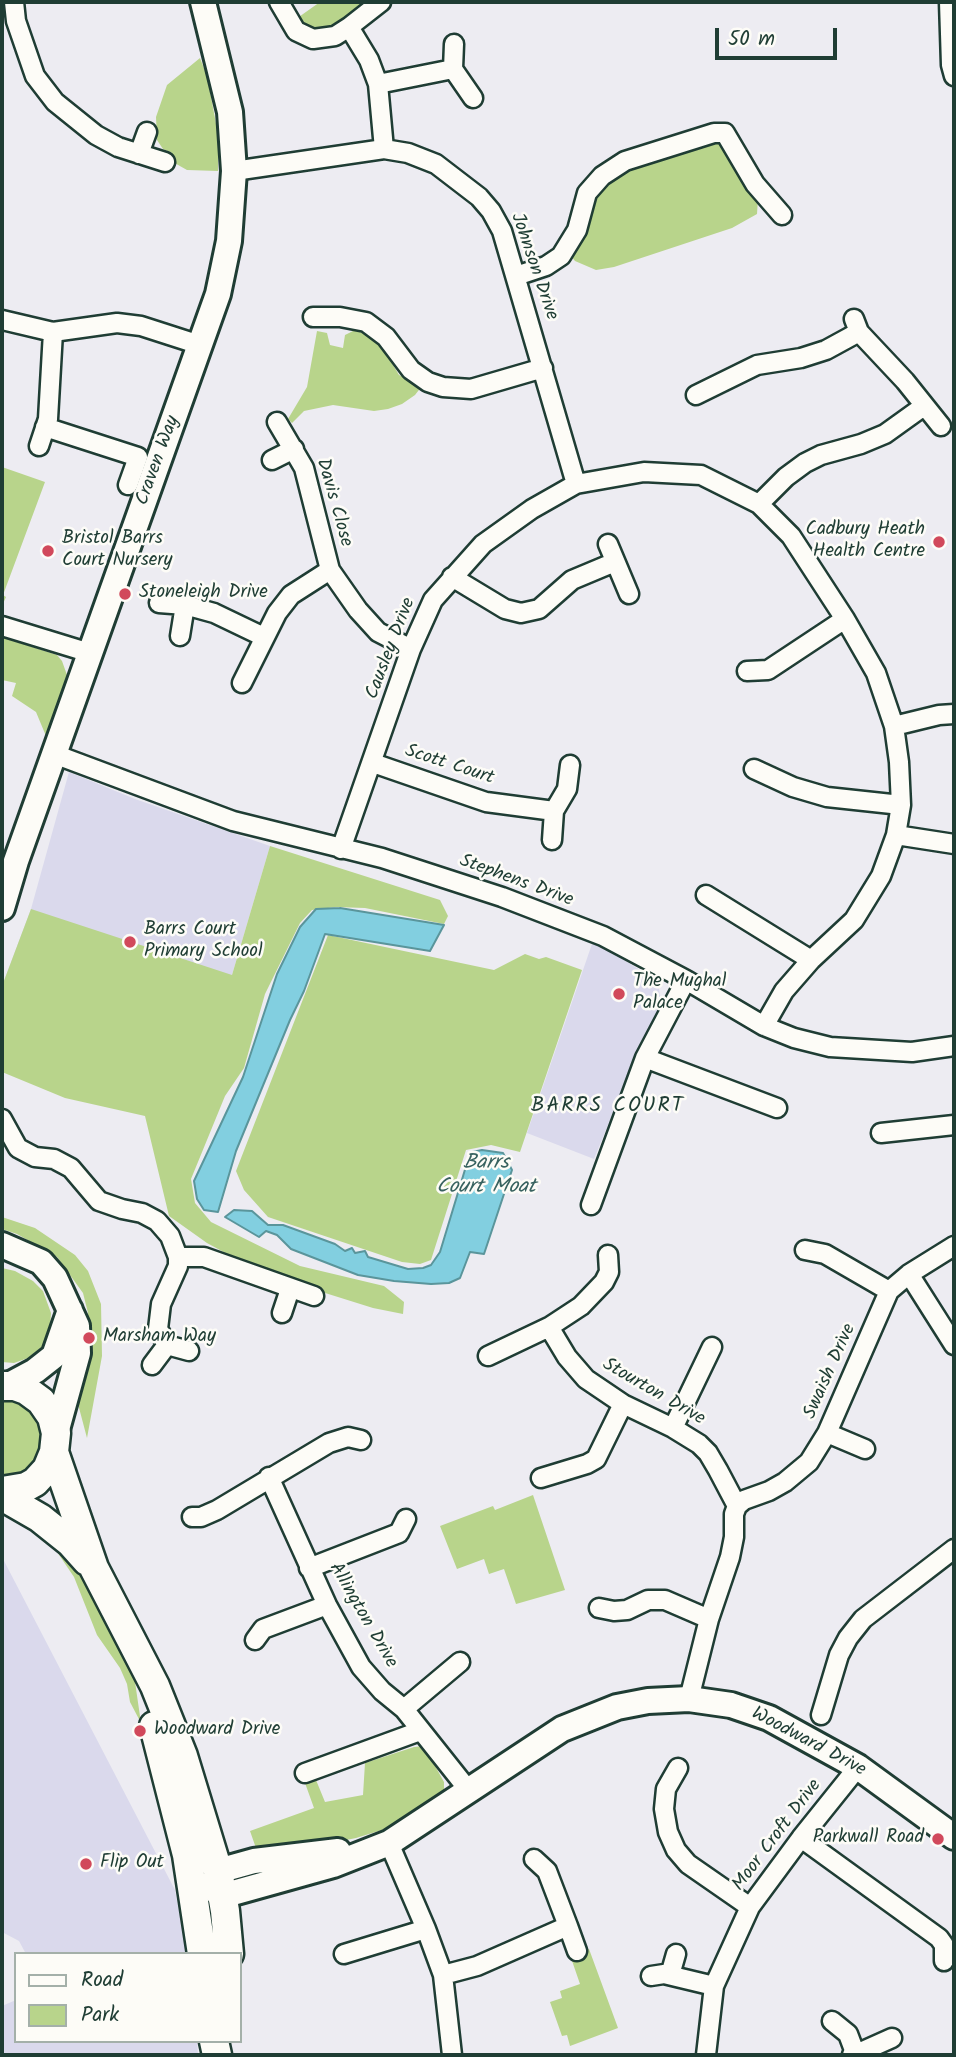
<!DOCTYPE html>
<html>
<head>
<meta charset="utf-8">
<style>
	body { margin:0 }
	#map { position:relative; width:956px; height:2057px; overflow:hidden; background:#edecf2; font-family:Kalam,sans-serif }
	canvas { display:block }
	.frame { position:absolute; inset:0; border:4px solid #1f3d34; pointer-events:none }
	.legend { position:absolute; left:14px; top:1952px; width:228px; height:91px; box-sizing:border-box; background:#fdfcf7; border:2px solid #a4b0a9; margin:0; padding:9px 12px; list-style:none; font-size:21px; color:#1f3d34 }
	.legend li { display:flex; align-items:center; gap:14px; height:35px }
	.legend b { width:35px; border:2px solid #a4b0a9 }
	.scale { position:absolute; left:715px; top:28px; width:122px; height:32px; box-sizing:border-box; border:4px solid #1f3d34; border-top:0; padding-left:9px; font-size:21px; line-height:24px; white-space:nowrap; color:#1f3d34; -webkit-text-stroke:5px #fdfcf7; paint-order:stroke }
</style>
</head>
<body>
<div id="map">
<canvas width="956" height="2057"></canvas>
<div class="frame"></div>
<ul class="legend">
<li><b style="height:9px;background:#fdfcf7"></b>Road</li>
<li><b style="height:19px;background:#b8d48b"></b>Park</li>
</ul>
<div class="scale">50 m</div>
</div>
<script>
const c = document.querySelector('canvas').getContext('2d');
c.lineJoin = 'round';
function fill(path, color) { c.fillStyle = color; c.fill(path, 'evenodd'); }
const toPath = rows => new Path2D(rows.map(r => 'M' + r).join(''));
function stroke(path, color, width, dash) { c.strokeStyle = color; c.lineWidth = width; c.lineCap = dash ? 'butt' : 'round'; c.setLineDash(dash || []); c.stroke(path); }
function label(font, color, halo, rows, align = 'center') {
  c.font = font + ' Kalam,sans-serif'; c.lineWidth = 5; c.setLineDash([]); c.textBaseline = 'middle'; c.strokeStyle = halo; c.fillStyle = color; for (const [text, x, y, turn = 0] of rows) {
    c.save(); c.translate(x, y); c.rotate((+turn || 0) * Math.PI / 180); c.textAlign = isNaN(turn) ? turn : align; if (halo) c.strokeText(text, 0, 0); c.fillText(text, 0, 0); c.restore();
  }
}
const built = toPath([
	[69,772,135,799,270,846,232,975,2,986,31,909],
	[593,941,658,981,661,1004,623,1088,594,1159,527,1133],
	[2,1557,175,1890,187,1954,26,1954,19,1941,2,1932],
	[16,2000,16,2041,197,2041,198,2055,2,2055,2,2006]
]);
const green = toPath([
	[320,2,367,2,328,32,312,33,296,19],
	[200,58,207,76,218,134,218,171,187,170,171,161,172,153,163,149,157,140,156,117,167,85],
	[710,141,718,142,724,147,758,198,757,214,732,228,614,267,596,270,575,261,571,256,571,251,594,198,614,175,636,165],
	[355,330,369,336,383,348,399,375,422,386,415,395,402,404,388,409,374,411,333,405,304,411,292,423,288,419,307,387,317,331,327,333,330,345,343,348,345,335],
	[2,467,45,482,3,595,6,597,2,606],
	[2,637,57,655,62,661,67,675,46,736,36,712,12,696,16,683,2,680],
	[270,846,440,900,448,916,444,924,365,908,336,907,312,910,300,923,265,994,244,1068,225,1096,191,1179,195,1203,211,1222,300,1266,384,1286,404,1302,403,1314,373,1308,306,1287,277,1281,207,1243,169,1216,145,1116,65,1098,2,1072,2,986,31,909,232,975],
	[328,935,494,970,525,954,539,959,546,957,582,970,520,1152,491,1145,466,1150,431,1260,420,1264,402,1262,268,1217,244,1190,236,1171],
	[2,1217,35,1228,75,1255,88,1271,101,1304,102,1356,87,1438,78,1404,88,1313,83,1293,57,1257,17,1234,2,1229],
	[2,1268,15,1271,33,1281,43,1291,51,1313,50,1328,43,1346,28,1358,14,1363,2,1362],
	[2,1397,13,1398,33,1409,41,1421,44,1434,43,1448,33,1466,21,1474,2,1478],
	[533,1495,565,1590,516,1604,504,1569,489,1574,484,1559,457,1569,440,1526,493,1506,495,1510],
	[49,1540,79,1564,111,1622,134,1675,141,1723,130,1702,127,1684,120,1668,97,1635,74,1577],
	[424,1746,444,1782,444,1791,440,1797,395,1826,356,1838,322,1845,257,1851,250,1831,314,1808,305,1783,316,1780,325,1802,363,1795,365,1763,414,1747],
	[589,1949,618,2028,570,2046,567,2035,562,2036,550,2002,562,1998,560,1991,580,1984,570,1955]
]);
const water = toPath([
	[340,908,444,925,430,951,325,934,304,991,290,1020,236,1151,218,1212,204,1210,197,1199,194,1181,243,1077,277,974,300,927,316,909,340,908],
	[482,1150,503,1153,512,1170,484,1254,470,1252,460,1278,449,1283,431,1284,394,1281,358,1275,291,1249,277,1235,266,1231,259,1237,225,1217,234,1210,252,1211,268,1225,283,1225,335,1244,345,1251,352,1248,355,1253,365,1251,368,1257,408,1269,423,1268,431,1265,440,1252,467,1163,472,1152,482,1150]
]);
const street = toPath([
	[14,2,16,21,35,76,55,102,96,135,118,147,165,162],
	[279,2,296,31,313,39,335,36,349,27],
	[381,2,349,27,369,60,378,84,384,149],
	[949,2,951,65,954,76],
	[454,44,453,69,473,98],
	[378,84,453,69],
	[139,154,147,132],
	[234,171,384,149,408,153,436,164,479,197,491,211,502,231,576,484],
	[516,276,546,266,561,256,577,230,587,193,602,176,625,161,714,133,725,133,755,184,782,215],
	[313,317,340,317,366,322,386,337,411,370,428,382,443,387,471,389,543,368],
	[854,319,859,332,905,381,941,426],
	[2,320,53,332,117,323,141,326,200,345],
	[696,395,757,365,801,358,826,350,859,332],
	[277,422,304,468,330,570,358,610,378,632,411,649],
	[45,427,138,457,128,485],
	[39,446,48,419,53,332],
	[272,460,294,449],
	[759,504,786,477,805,463,821,455,861,444,885,434,924,406],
	[608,544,629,594],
	[452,577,505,609,521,613,539,609,572,580,615,562],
	[159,603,185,605,214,613,264,637],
	[2,626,90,653],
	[180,636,185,605],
	[747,671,768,670,845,619],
	[242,683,277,613,291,595,330,570],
	[894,726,939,715,954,714],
	[54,754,233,821,382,858,502,897,603,936,686,980,764,1026,794,1038,830,1047,912,1052,954,1046],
	[373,763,486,802,554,811],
	[754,769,793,787,827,797,901,805],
	[896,835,954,844],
	[552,840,554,811,567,789,570,765],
	[341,849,411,649,433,600,483,544,532,509,576,484,644,472,701,475,759,504,791,536,845,619,876,673,894,726,899,762,901,805,896,835,881,876,854,920,811,960,784,991,764,1026],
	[706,895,811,960],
	[645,1058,777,1108],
	[2,1119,18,1148,35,1157,54,1159,71,1168,99,1201,122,1209,142,1213,157,1221,170,1236,178,1257,178,1266,161,1304,158,1329,167,1345,189,1351],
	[881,1133,954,1125],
	[591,1205,645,1058,686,980],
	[805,1250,825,1254,889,1291],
	[178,1257,204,1257,314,1296],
	[909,1274,954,1345],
	[282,1313,290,1289],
	[549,1327,581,1306,604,1282,609,1272,608,1255],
	[488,1356,549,1327,567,1357,586,1379,623,1404,673,1428,699,1444,708,1453,718,1470,737,1506,734,1514,734,1537,730,1557,709,1619,689,1699],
	[152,1365,167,1345],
	[673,1428,712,1347],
	[827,1433,865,1449],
	[269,1477,327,1605,361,1667,382,1691,404,1709,470,1792],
	[541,1478,587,1464,596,1459,623,1404],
	[737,1506,744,1500,769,1491,785,1482,809,1462,827,1433,889,1291,909,1274,954,1246],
	[192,1517,201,1517,217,1510,329,1443,348,1437,361,1440],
	[309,1568,399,1533,406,1519],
	[599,1608,614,1611,627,1610,648,1600,665,1600,709,1619],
	[255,1640,263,1629,327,1605],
	[404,1709,460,1662],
	[821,1715,839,1655,848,1638,863,1619,954,1549],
	[678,1768,666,1789,664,1809,668,1832,676,1850,688,1864,750,1907],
	[305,1773,420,1731],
	[801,1838,939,1938,944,1945,944,1961],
	[389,1843,426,1929,443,1975,452,2055],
	[568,1926,577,1951],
	[344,1954,426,1929],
	[443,1975,477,1966,568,1926,547,1871,534,1859],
	[670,1975,676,1954],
	[651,1976,664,1974,714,1986],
	[832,2021,848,2034,854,2050,852,2055],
	[706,2055,714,1986,750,1907,801,1838,858,1767],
	[854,2055,892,2038]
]);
const secondary = toPath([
	[2,908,16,861,218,294,229,241,234,171,230,112,203,2],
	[2,1245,41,1262,55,1278,77,1326,78,1353,56,1433],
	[7,1386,35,1371,54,1356,70,1310],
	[218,1871,254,1861,338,1851],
	[208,1885,222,1896,333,1865,389,1843,562,1729,617,1707,648,1701,689,1699,731,1705,769,1718,858,1767,954,1837]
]);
const primary = toPath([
	[2,1386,15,1386,26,1390,41,1401,52,1417,56,1433,54,1452,47,1469,35,1482,26,1487,2,1491],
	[54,1452,94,1568,155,1686,183,1756,218,1871,225,1911,229,1954],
	[2,1496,40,1518,70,1542,87,1561],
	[154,1726,187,1855,202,1954],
	[214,2041,217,2055]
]);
const markers = [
	[939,542,7,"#d1495b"],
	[48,551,7,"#d1495b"],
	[125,594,7,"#d1495b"],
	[130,942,7,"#d1495b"],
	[619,994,7,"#d1495b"],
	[89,1338,7,"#d1495b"],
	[140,1731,7,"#d1495b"],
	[938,1839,7,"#d1495b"],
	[86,1864,7,"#d1495b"]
];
const streetNames = [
	["Johnson Drive",533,267,71],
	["Craven Way",159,461,-70],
	["Davis Close",333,503,74],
	["Causley Drive",392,649,-69],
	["Scott Court",449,766,18],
	["Stephens Drive",516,882,20],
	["Swaish Drive",831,1372,-66],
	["Stourton Drive",653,1393,30],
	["Allington Drive",362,1616,60],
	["Woodward Drive",808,1743,28],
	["Moor Croft Drive",778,1836,-53]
];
const poiNames = [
	["Cadbury Heath",925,531,"right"],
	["Health Centre",925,553,"right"],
	["Bristol Barrs",62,540],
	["Court Nursery",62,562],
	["Stoneleigh Drive",139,594],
	["Barrs Court",144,931],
	["Primary School",144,953],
	["The Mughal",633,983],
	["Palace",633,1005],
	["Marsham Way",103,1338],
	["Woodward Drive",154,1731],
	["Parkwall Road",924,1839,"right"],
	["Flip Out",100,1864]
];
const neighbourhoodNames = [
	["BARRS COURT",608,1107]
];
const waterNames = [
	["Barrs",486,1164],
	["Court Moat",486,1188]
];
fill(built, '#dad9ec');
fill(green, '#b8d48b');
fill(water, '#82cfe0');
stroke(water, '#5a959b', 2);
stroke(street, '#1f3d34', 23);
stroke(secondary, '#1f3d34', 30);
stroke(primary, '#1f3d34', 33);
stroke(street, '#fdfcf7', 18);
stroke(secondary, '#fdfcf7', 24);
stroke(primary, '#fdfcf7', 28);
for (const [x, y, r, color] of markers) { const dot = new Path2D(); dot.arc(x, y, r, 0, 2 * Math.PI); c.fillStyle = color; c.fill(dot); stroke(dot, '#fdfcf7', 2.5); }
label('19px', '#1f3d34', '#fdfcf7', streetNames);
label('19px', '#1f3d34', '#fdfcf7', poiNames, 'left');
c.letterSpacing = '2px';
label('21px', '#1f3d34', '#fdfcf7', neighbourhoodNames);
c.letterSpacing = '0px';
label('italic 21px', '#38625f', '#fdfcf7', waterNames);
</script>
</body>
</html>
